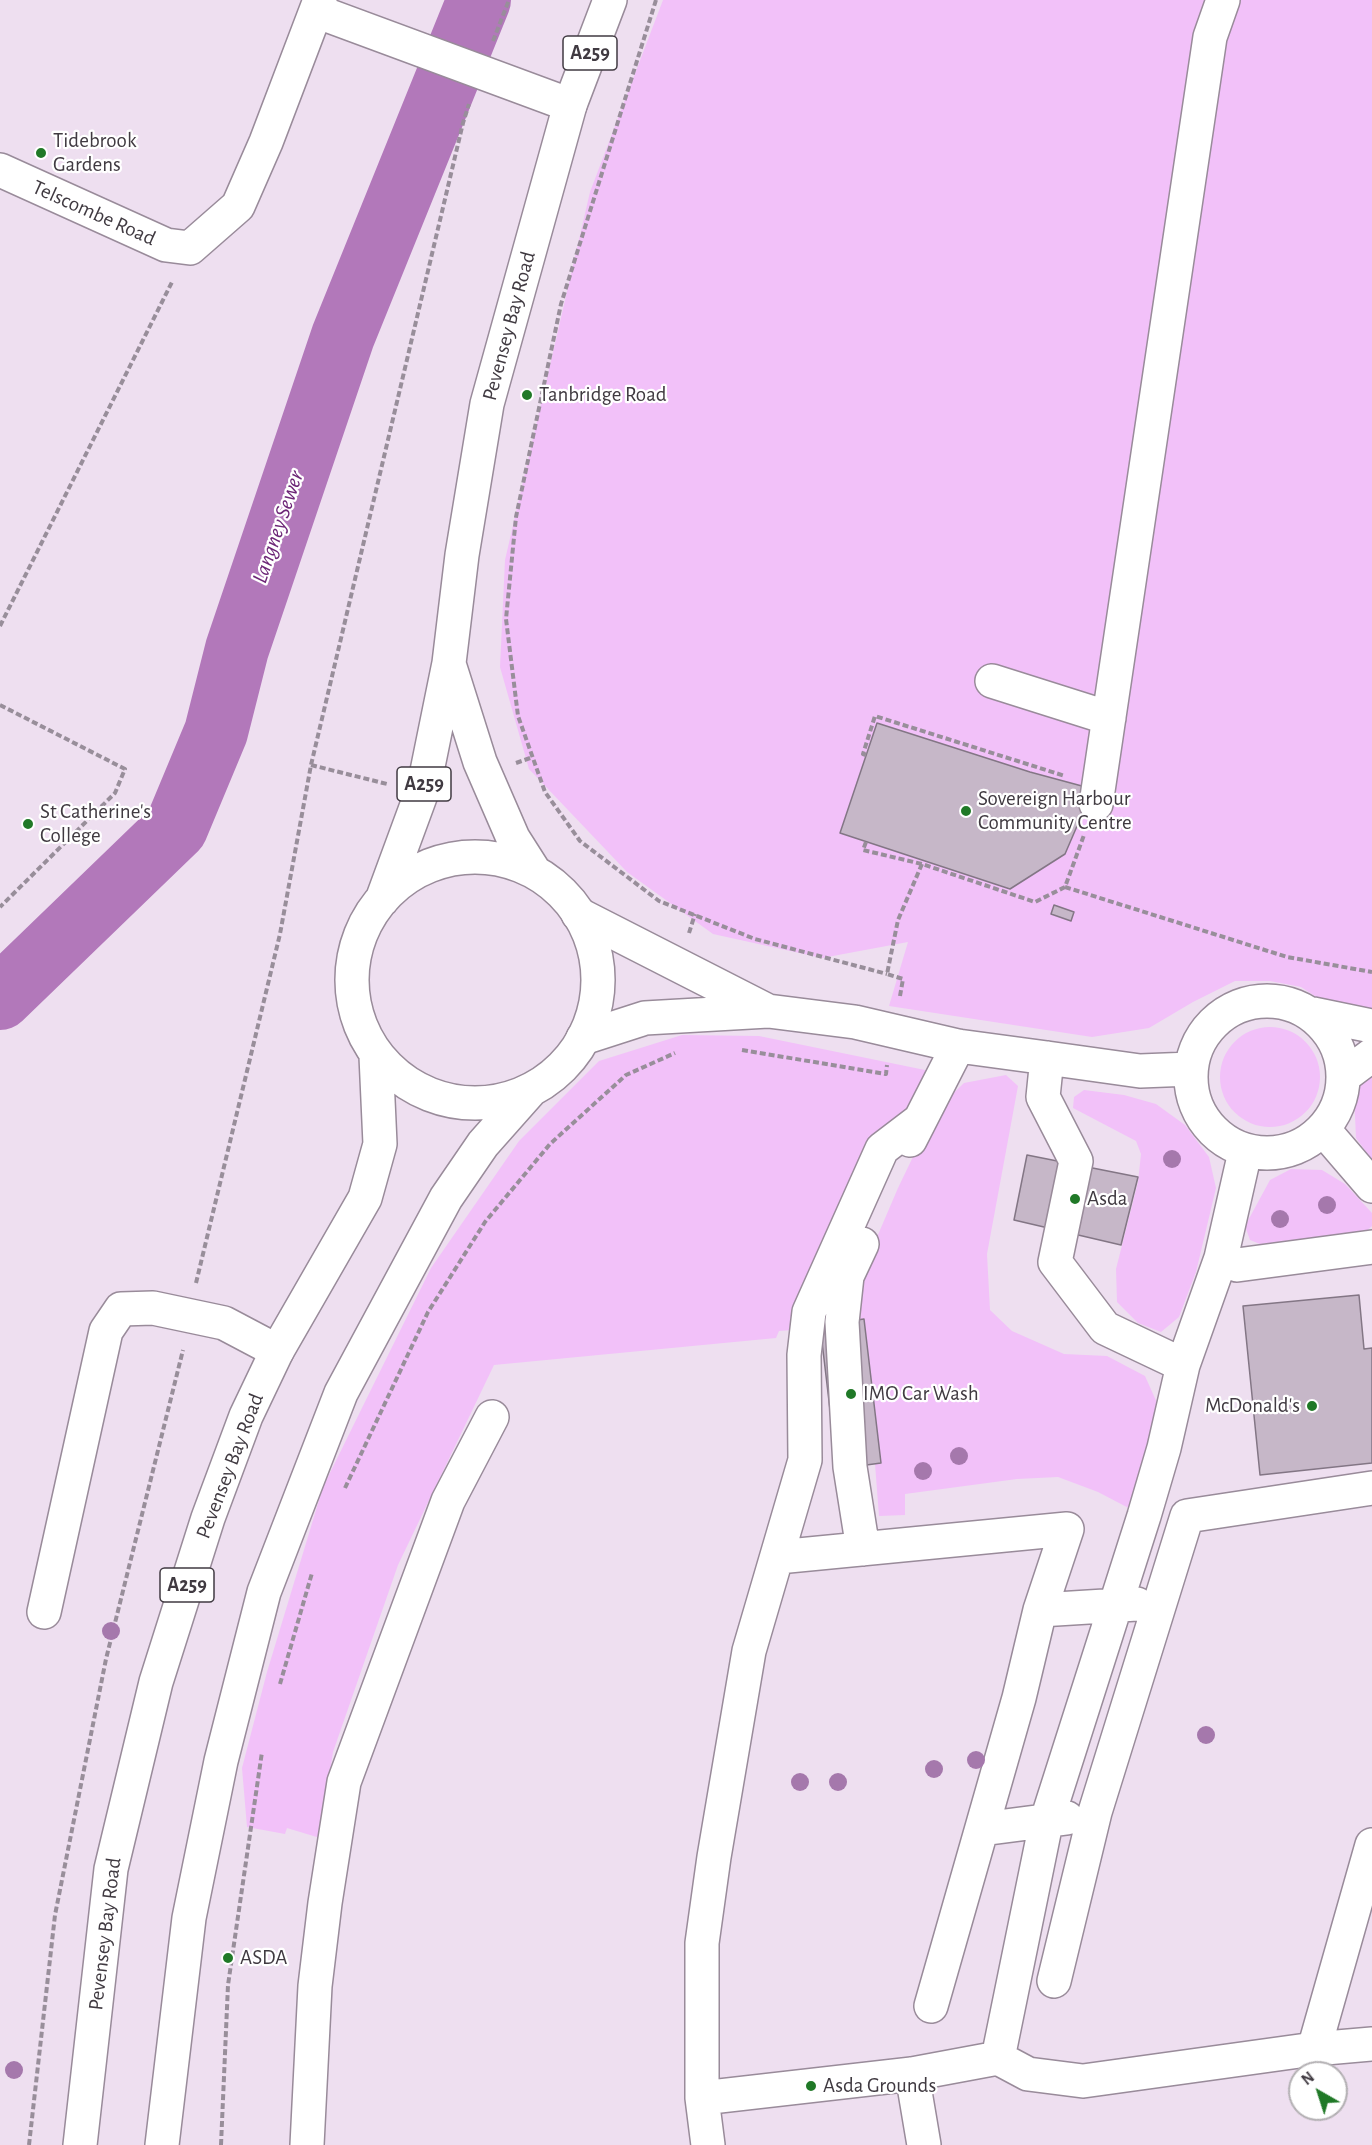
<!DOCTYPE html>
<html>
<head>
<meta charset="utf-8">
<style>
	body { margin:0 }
	#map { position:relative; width:1372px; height:2145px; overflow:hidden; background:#eedff0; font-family:"Alegreya Sans",sans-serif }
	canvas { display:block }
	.north { position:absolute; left:1288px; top:2061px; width:60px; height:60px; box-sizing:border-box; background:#fff; border:2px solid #b3b0b3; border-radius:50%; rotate:321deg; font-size:16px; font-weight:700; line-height:24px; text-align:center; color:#403a41 }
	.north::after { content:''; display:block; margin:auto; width:21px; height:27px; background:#207927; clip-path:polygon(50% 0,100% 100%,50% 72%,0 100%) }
</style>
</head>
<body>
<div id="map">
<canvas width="1372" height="2145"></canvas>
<div class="north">N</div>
</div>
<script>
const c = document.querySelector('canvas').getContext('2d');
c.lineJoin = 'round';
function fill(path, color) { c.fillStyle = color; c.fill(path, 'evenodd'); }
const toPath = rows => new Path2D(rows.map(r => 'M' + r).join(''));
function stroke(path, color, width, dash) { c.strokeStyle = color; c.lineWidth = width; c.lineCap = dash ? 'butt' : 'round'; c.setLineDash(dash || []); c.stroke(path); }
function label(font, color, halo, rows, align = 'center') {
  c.font = font + ' "Alegreya Sans",sans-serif'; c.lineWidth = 4.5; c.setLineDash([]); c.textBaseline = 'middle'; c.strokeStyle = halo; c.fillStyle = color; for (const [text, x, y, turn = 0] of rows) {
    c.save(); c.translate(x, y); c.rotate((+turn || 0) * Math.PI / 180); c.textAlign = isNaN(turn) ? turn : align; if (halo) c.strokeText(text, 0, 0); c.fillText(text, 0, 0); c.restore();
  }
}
const green = toPath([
	[663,0,1372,0,1372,1013,1333,1008,1301,987,1270,981,1235,981,1193,1002,1149,1028,1092,1037,889,1006,908,942,822,958,713,934,627,872,529,769,500,667,505,560,590,192],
	'1220 1077a50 50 0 1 1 100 0a50 50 0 1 1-100 0Z',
	[682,1035,759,1036,925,1070,929,1081,893,1127,792,1330,779,1331,776,1338,494,1365,398,1565,333,1752,320,1838,287,1828,285,1834,247,1827,242,1768,267,1672,323,1487,431,1268,519,1141,599,1061],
	[1372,1066,1372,1160,1356,1138,1354,1094],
	[1006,1075,1018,1086,987,1254,990,1310,1012,1331,1064,1354,1107,1356,1145,1376,1158,1405,1144,1516,1098,1492,1058,1477,1017,1479,905,1494,905,1515,879,1516,875,1464,881,1463,864,1319,853,1320,856,1286,898,1188,935,1111,964,1083],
	[1084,1090,1124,1095,1156,1104,1185,1125,1209,1157,1216,1188,1196,1272,1179,1317,1161,1332,1138,1323,1117,1302,1116,1269,1138,1182,1141,1154,1136,1141,1073,1108,1074,1097],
	[1291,1169,1322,1170,1345,1184,1372,1213,1372,1226,1363,1234,1260,1244,1250,1240,1245,1226,1270,1180]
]);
const river = toPath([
	[0,998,176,828,216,732,237,649,343,336,479,0]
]);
const building = toPath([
	[877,723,1030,772,1093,789,1065,854,1010,889,840,833,877,723],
	[1054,905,1074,912,1071,921,1051,914,1054,905],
	[1027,1155,1138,1177,1121,1245,1014,1220,1027,1155],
	[1359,1295,1364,1349,1372,1348,1372,1463,1260,1475,1243,1306,1359,1295],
	[864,1319,881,1463,837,1469,820,1325,864,1319]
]);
const path = toPath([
	[656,0,561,304,516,517,506,619,518,716,545,792,580,841,659,901,755,939,887,974],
	[493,41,509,0],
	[0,626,173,280],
	[0,705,125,769,115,793,0,907],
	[866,755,863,754,875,716,1065,776],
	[516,763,533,757],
	[311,765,387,784],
	[866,842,863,850,922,864],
	[1065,887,1287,957,1372,972],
	[689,933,695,914],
	[900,996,903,979,887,974,898,920,922,864,1035,902,1065,887,1084,835],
	[742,1050,886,1074,887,1065],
	[196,1283,280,934,311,765,463,123,469,104],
	[345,1488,428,1312,485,1222,550,1144,626,1075,675,1053],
	[280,1684,312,1573],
	[29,2145,55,1915,106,1659,183,1350],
	[221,2145,228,1985,262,1752]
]);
const minor = toPath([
	[316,11,570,105],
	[0,170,166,245,190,248,238,206,266,142,320,0],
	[992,681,1109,718],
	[1096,804,1210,37,1223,0],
	[578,914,766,1010],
	'1191 1077a76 76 0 1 1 152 0a76 76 0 1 1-152 0Z',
	[1313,1014,1372,1026],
	[583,1038,645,1018,768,1011,855,1022,958,1046,1047,1058,1140,1071,1191,1069],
	[1047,1058,1043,1097,1076,1161,1055,1262,1105,1328,1183,1365],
	[1344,1076,1372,1055],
	[920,1120,882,1149,809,1312,804,1355,805,1460,749,1651,714,1857,702,1943,702,2098,912,2074,998,2058,1028,2074,1083,2081,1314,2049,1372,2044],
	[1323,1129,1372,1186],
	[910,1140,958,1046],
	[862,1244,847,1276,842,1322,850,1467,863,1549],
	[1221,1258,1237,1265,1372,1247],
	[778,1557,1067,1529,1040,1610,1019,1698,931,2006],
	[1040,1610,1137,1604],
	[44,1612,106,1331,121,1309,153,1308,224,1323,277,1351],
	[982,1829,1067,1818],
	[1054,1981,1095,1812,1187,1516,1372,1488],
	[1314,2049,1372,1845],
	[998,2058,1046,1823,1144,1516,1164,1448,1183,1365,1221,1258,1245,1152],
	[912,2074,924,2145],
	[702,2098,708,2145],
	[307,2145,315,1986,325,1903,344,1782,448,1501,492,1417]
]);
const major = toPath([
	[450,667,480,762,513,838,534,871],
	'352 980a123 123 0 1 1 246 0a123 123 0 1 1-246 0Z',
	[382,900,424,786,449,663,462,555,487,404,570,105,610,0],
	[80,2145,111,1869,156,1682,208,1518,246,1416,277,1351,365,1198,380,1144,376,1056],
	[162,2145,189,1918,221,1761,264,1592,341,1393,446,1198,483,1144,530,1091]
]);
const trees = [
	[1172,1159],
	[1327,1205],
	[1280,1219],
	[959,1456],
	[923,1471],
	[111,1631],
	[1206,1735],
	[976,1760],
	[934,1769],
	[800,1782],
	[838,1782],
	[14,2070]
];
const markers = [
	[41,153,6,"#207927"],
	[527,395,6,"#207927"],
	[966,811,6,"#207927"],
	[28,824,6,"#207927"],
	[1075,1199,6,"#207927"],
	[851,1394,6,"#207927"],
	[1312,1406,6,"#207927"],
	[228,1958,6,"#207927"],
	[811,2086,6,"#207927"]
];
const shields = [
	[590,53,54],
	[424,784,54],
	[187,1585,54]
];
const shieldNames = [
	["A259",590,53],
	["A259",424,784],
	["A259",187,1585]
];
const poiNames = [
	["Tidebrook",53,141],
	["Gardens",53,165],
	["Tanbridge Road",539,395],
	["Sovereign Harbour",978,799],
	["Community Centre",978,823],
	["St Catherine's",40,812],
	["College",40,836],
	["Asda",1087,1199],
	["IMO Car Wash",863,1394],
	["McDonald's",1300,1406,"right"],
	["ASDA",240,1958],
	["Asda Grounds",823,2086]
];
const streetNames = [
	["Telscombe Road",94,213,24],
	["Pevensey Bay Road",509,326,-75],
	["Pevensey Bay Road",230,1466,-69],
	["Pevensey Bay Road",105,1934,-83]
];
const waterNames = [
	["Langney Sewer",278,527,-71]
];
fill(green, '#f2c1f9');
stroke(river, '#b278ba', 64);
fill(building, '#c6b7c8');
stroke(building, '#837685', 1.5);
stroke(minor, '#998b9a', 36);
stroke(major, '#998b9a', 36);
stroke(path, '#988e9a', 4, [6, 3]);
stroke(minor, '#fff', 33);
stroke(major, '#fff', 33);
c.fillStyle = '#a578ac';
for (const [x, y] of trees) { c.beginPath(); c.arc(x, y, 9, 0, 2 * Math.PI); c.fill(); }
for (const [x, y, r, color] of markers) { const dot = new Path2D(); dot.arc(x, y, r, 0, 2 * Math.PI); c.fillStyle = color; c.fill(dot); stroke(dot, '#fff', 2); }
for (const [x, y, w] of shields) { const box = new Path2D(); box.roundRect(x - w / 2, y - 17, w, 34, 4.5); c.fillStyle = '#fff'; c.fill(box); stroke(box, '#403a41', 1.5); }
label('bold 20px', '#403a41', null, shieldNames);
label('21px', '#403a41', '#fff', poiNames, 'left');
label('21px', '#403a41', '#fff', streetNames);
label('italic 22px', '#6d2677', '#fff', waterNames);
</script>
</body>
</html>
